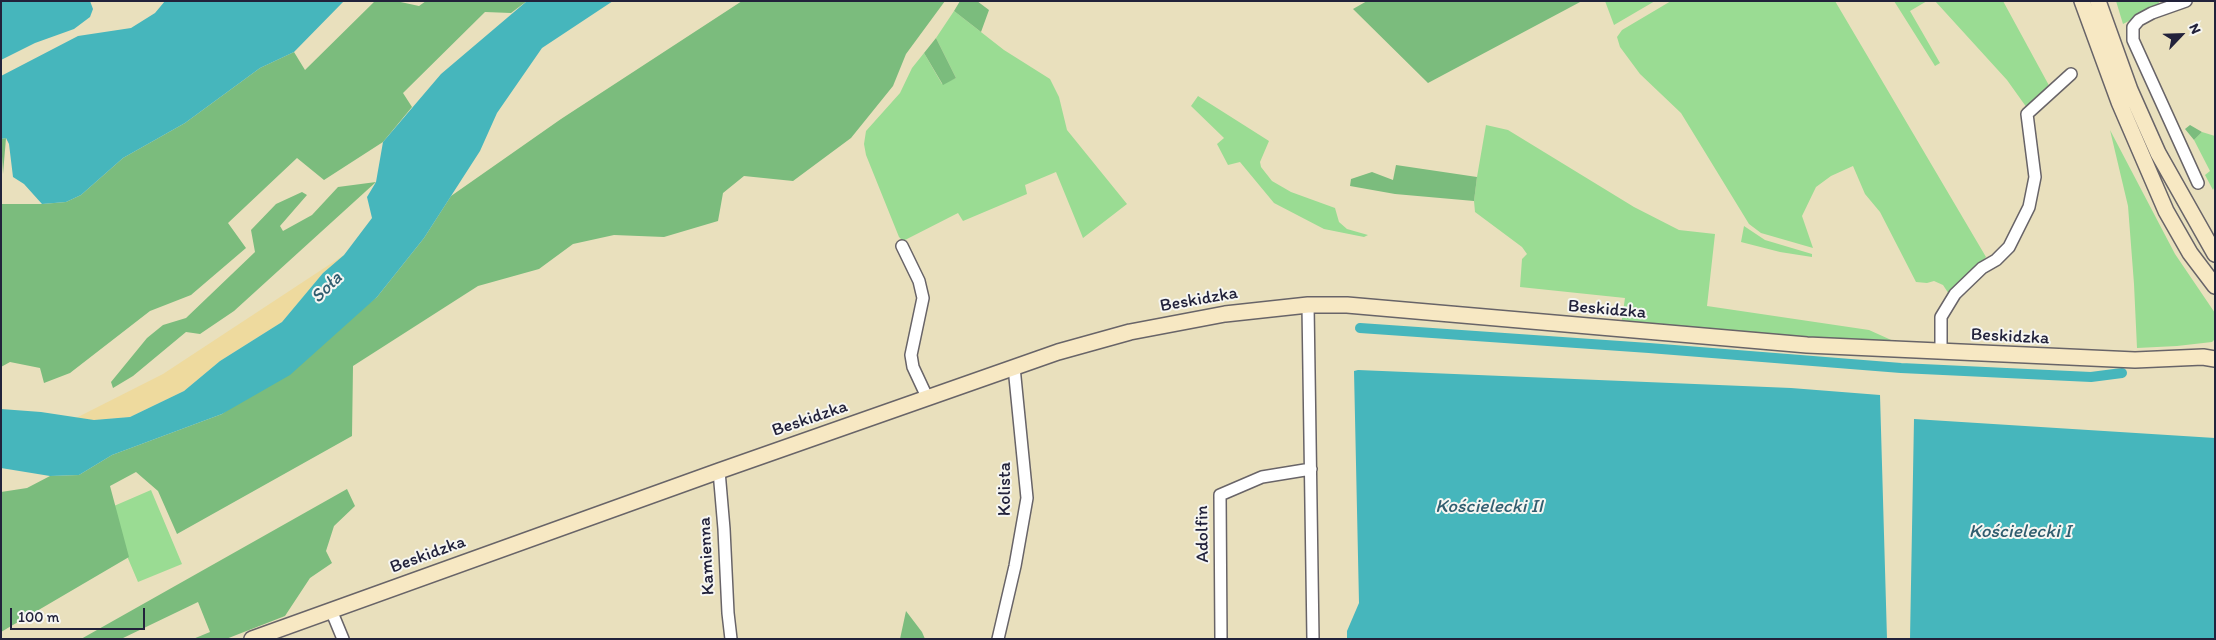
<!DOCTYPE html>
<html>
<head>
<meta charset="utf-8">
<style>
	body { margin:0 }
	#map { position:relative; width:2216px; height:640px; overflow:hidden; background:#e9e0bd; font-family:Itim,sans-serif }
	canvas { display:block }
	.frame { position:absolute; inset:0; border:2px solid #22223b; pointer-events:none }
	.north { position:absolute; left:2156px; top:10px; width:50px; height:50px; -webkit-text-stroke:4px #f6f6f2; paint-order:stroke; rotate:66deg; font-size:14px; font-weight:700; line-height:20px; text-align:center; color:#22223b }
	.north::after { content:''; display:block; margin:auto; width:18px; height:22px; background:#22223b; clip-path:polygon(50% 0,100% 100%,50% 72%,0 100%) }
	.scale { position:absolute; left:10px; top:608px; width:135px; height:22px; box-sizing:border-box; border:2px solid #22223b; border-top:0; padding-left:6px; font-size:15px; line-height:18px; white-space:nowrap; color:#22223b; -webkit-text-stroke:4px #f6f6f2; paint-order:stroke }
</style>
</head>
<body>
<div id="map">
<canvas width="2216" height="640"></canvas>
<div class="frame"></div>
<div class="north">N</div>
<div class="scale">100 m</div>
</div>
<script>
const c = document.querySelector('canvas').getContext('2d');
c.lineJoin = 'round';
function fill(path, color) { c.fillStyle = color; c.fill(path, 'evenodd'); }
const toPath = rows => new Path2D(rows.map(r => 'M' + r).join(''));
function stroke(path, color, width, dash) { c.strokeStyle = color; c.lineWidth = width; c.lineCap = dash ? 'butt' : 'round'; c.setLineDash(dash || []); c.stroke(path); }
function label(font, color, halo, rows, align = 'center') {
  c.font = font + ' Itim,sans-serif'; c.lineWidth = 4; c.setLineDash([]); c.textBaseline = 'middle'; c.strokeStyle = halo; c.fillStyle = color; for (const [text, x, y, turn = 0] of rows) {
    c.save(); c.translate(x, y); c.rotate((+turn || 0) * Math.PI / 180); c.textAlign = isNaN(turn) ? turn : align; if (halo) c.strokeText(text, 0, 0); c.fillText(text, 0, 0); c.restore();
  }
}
const green = toPath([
	[1605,1,1655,1,1614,25],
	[1671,1,1835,1,1986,257,1951,297,1943,285,1934,281,1927,283,1916,282,1880,212,1865,194,1853,166,1831,176,1816,187,1802,216,1813,248,1761,233,1749,224,1681,113,1640,74,1620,47,1617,37,1622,30],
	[1894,1,1927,1,1910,11,1940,63,1935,66],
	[1935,1,2003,1,2052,91,2027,108,2007,80],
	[2116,1,2158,1,2160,5,2123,24],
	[954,11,1004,50,1050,79,1059,97,1067,130,1127,204,1083,238,1056,172,1025,185,1027,194,963,221,958,213,903,241,899,237,866,155,864,144,866,131,900,93,912,68,924,53,942,84,956,78,936,38],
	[1198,96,1269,141,1260,162,1261,167,1272,181,1291,192,1335,208,1339,222,1347,229,1368,235,1364,237,1324,229,1274,203,1240,162,1228,165,1217,144,1224,138,1191,106],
	[1486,125,1508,130,1634,207,1679,230,1715,234,1707,306,1869,330,1909,348,1621,325,1625,298,1520,287,1522,259,1527,254,1522,247,1475,212,1474,201,1477,177],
	[2110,130,2175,254,2215,313,2215,339,2212,342,2177,346,2137,348,2134,284,2128,206],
	[2202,132,2215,136,2215,186,2213,190,2205,175,2210,171,2194,140],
	[1744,226,1765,240,1812,254,1812,257,1780,252,1741,242],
	[151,490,182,564,138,582,107,509]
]);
const forest = toPath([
	[375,1,396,1,419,6,426,1,527,1,511,13,485,12,403,93,412,107,383,142,324,180,297,158,228,223,246,248,191,295,150,311,70,373,44,383,40,368,10,362,1,367,1,204,42,204,66,202,81,195,123,158,185,123,260,68,294,52,305,70],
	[742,1,945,1,906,54,893,86,851,138,793,181,744,176,723,193,718,221,664,237,614,235,573,244,539,269,478,286,353,366,352,436,177,534,158,491,136,472,110,486,129,557,1,632,1,492,27,488,50,476,79,475,112,455,222,414,377,297,424,238,451,196,561,119],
	[960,1,977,1,989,10,981,32,954,11],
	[1367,1,1582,1,1428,83,1353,9],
	[936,38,956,78,943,85,924,53],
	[2190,125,2202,132,2194,140,2185,129],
	[6,138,3,174,1,139],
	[1396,165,1477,177,1474,201,1395,194,1350,186,1351,179,1372,172,1393,180],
	[376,182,234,311,200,334,186,332,133,376,113,388,111,382,147,338,163,325,186,318,255,252,251,230,276,204,302,192,307,195,280,226,283,231,312,215,338,187],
	[347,489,355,506,334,526,326,551,332,563,310,578,285,616,226,639,193,639,210,632,198,602,121,639,81,639],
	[906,611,922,632,925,639,900,639]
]);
const sand = toPath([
	[344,255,323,273,282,322,220,361,184,391,130,417,94,420,74,419,163,374]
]);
const water = toPath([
	[1,1,90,1,93,9,90,17,74,29,35,43,1,60],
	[165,1,344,1,294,52,260,68,185,123,123,158,81,195,66,202,42,204,24,184,13,177,9,144,6,138,1,139,1,76,78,36,131,28,155,13],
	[527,1,613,1,542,48,497,113,480,151,424,238,377,297,290,375,222,414,112,455,79,475,50,476,1,468,1,409,41,412,94,420,130,417,184,391,220,361,282,322,323,273,344,255,372,218,367,197,376,182,383,142,441,74],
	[1358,370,1791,388,1880,395,1887,639,1347,639,1347,631,1359,603,1354,371],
	[1914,419,2215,438,2215,639,1910,639]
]);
const canal = toPath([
	[1360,328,1649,348,1901,368,2091,377,2122,373]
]);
const minor = toPath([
	[2186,1,2152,13,2139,20,2133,27,2133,40,2198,183],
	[902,246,919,281,923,298,911,355,913,367,927,397],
	[1308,305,1313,639],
	[1941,352,1941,317,1955,294,1982,268,1996,260,2009,247,2029,207,2035,177,2027,114,2071,74],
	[719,471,724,529,728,613,731,639],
	[331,610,343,639],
	[998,639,1015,566,1027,498,1014,367],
	[1221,639,1220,495,1262,477,1311,469]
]);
const secondary = toPath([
	[2082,1,2119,102,2166,211,2190,253,2215,286],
	[2098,1,2130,90,2158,153,2215,254],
	[252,639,719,471,1058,352,1130,332,1225,314,1308,305,1347,305,1807,345,2135,360,2203,357,2215,359]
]);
const streetNames = [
	["Beskidzka",1199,300,-10],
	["Beskidzka",1607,310,5],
	["Beskidzka",2010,337,3],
	["Beskidzka",810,419,-19],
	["Kolista",1005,489,-90],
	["Adolfin",1203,534,-91],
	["Beskidzka",428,555,-20],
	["Kamienna",707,556,-93]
];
const waterNames = [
	["Soła",327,288,-45],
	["Kościelecki II",1489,507],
	["Kościelecki I",2020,532]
];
fill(green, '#9adc93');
fill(forest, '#7bbc7d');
fill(sand, '#eeda9e');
fill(water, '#46b6bc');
stroke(canal, '#46b6bc', 10);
stroke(minor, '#686468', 14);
stroke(secondary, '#686468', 18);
stroke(minor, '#fff', 11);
stroke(secondary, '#f7e8c3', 15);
label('18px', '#22223b', '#f6f6f2', streetNames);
label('italic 19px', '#305d6f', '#f6f6f2', waterNames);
</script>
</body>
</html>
